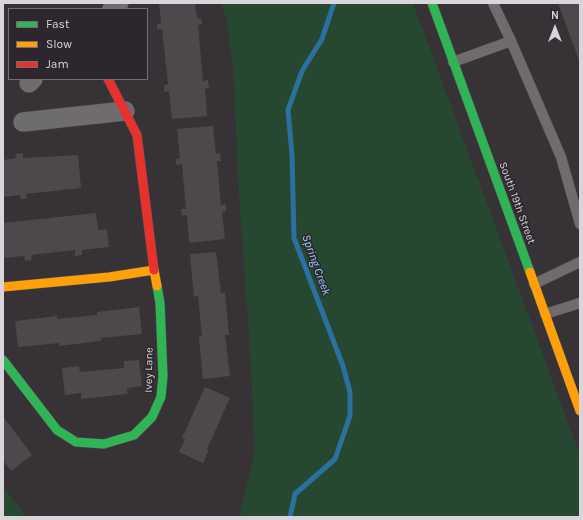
<!DOCTYPE html>
<html>
<head>
<meta charset="utf-8">
<style>
	body { margin:0 }
	#map { position:relative; width:583px; height:520px; overflow:hidden; background:#363236; font-family:Karla,sans-serif }
	canvas { display:block }
	.frame { position:absolute; inset:0; border:4px solid #dad5da; pointer-events:none }
	.legend { position:absolute; left:8px; top:8px; width:140px; height:72px; box-sizing:border-box; background:#2e262e; border:1px solid #736c73; margin:0; padding:5px 7px; list-style:none; font-size:12px; color:#dad5da }
	.legend li { display:flex; align-items:center; gap:8px; height:20px }
	.legend b { width:20px; border:1px solid #736c73 }
	.north { position:absolute; left:535px; top:8px; width:40px; height:40px; -webkit-text-stroke:3px #2e262e; paint-order:stroke; rotate:0deg; font-size:11px; font-weight:700; line-height:16px; text-align:center; color:#dad5da }
	.north::after { content:''; display:block; margin:auto; width:14px; height:18px; background:#dad5da; clip-path:polygon(50% 0,100% 100%,50% 72%,0 100%) }
</style>
</head>
<body>
<div id="map">
<canvas width="583" height="520"></canvas>
<div class="frame"></div>
<ul class="legend">
<li><b style="height:5px;background:#30b455"></b>Fast</li>
<li><b style="height:5px;background:#ff9f0a"></b>Slow</li>
<li><b style="height:5px;background:#e5322d"></b>Jam</li>
</ul>
<div class="north">N</div>
</div>
<script>
const c = document.querySelector('canvas').getContext('2d');
c.lineJoin = 'round';
function fill(path, color) { c.fillStyle = color; c.fill(path, 'evenodd'); }
const toPath = rows => new Path2D(rows.map(r => 'M' + r).join(''));
function stroke(path, color, width, dash) { c.strokeStyle = color; c.lineWidth = width; c.lineCap = dash ? 'butt' : 'round'; c.setLineDash(dash || []); c.stroke(path); }
function label(font, color, halo, rows, align = 'center') {
  c.font = font + ' Karla,sans-serif'; c.lineWidth = 3; c.setLineDash([]); c.textBaseline = 'middle'; c.strokeStyle = halo; c.fillStyle = color; for (const [text, x, y, turn = 0] of rows) {
    c.save(); c.translate(x, y); c.rotate((+turn || 0) * Math.PI / 180); c.textAlign = isNaN(turn) ? turn : align; if (halo) c.strokeText(text, 0, 0); c.fillText(text, 0, 0); c.restore();
  }
}
const green = toPath([
	[221,3,413,3,580,455,580,517,239,517,255,450,250,354,239,193,233,67,226,18],
	[3,487,27,517,3,517]
]);
const stream = toPath([
	[290,517,295,494,335,459,350,416,350,392,343,366,294,238,292,155,288,110,302,71,322,39,334,3]
]);
const building = toPath([
	[159,3,195,3,197,19,201,18,202,24,198,25,203,81,208,80,209,88,205,89,207,116,172,119,169,91,164,92,164,85,168,84,162,29,157,29,157,24,161,23],
	[558,3,580,3,580,63],
	[213,126,216,154,220,153,221,161,217,161,221,205,226,204,226,211,222,212,225,239,189,243,187,215,182,216,181,209,186,209,182,164,176,165,176,159,180,158,177,129],
	[23,153,23,158,78,155,81,188,26,194,27,199,21,199,20,195,3,197,3,160,16,158,15,154],
	[96,213,98,230,107,229,109,247,82,250,82,255,75,256,75,250,31,255,32,260,25,261,24,256,3,258,3,223],
	[216,252,221,293,225,293,229,335,225,335,230,376,203,379,199,337,202,336,198,296,194,297,190,254],
	[139,307,142,334,101,338,101,341,59,346,59,343,18,347,15,321,57,316,57,319,97,315,97,312],
	[139,360,142,386,127,388,128,394,81,399,81,393,65,395,62,368,79,366,80,372,124,368,124,361],
	[205,387,230,398,207,449,209,450,203,463,179,452,185,439,182,438],
	[3,416,32,455,11,471,3,460]
]);
const lane = toPath([
	[493,3,511,41],
	[453,62,511,41,561,157,580,224],
	[534,284,580,262],
	[545,314,580,303]
]);
const street = toPath([
	[112,9,119,3],
	[29,83,33,79],
	[23,122,125,111]
]);
const fast = toPath([
	[432,3,530,272],
	[3,360,57,430,76,442,104,444,134,435,152,417,161,397,163,376,160,303,157,286]
]);
const slow = toPath([
	[530,272,580,411],
	[3,287,109,277,154,270,157,286]
]);
const jam = toPath([
	[108,79,137,135,154,270]
]);
const streetNames = [
	["South 19th Street",517,203,70],
	["Ivey Lane",149,370,-89]
];
const waterNames = [
	["Spring Creek",316,265,70]
];
fill(green, '#264831');
stroke(stream, '#2b709e', 5);
fill(building, '#4c484b');
stroke(lane, '#534f53', 11);
stroke(street, '#534f53', 20);
stroke(fast, '#534f53', 10);
stroke(slow, '#534f53', 10);
stroke(jam, '#534f53', 10);
stroke(lane, '#6f6c6f', 10);
stroke(street, '#6f6c6f', 19);
stroke(fast, '#30b455', 9);
stroke(slow, '#ff9f0a', 9);
stroke(jam, '#e5322d', 9);
label('11px', '#dad5da', '#2e262e', streetNames);
label('italic 12px', '#96cdf7', '#2e262e', waterNames);
</script>
</body>
</html>
